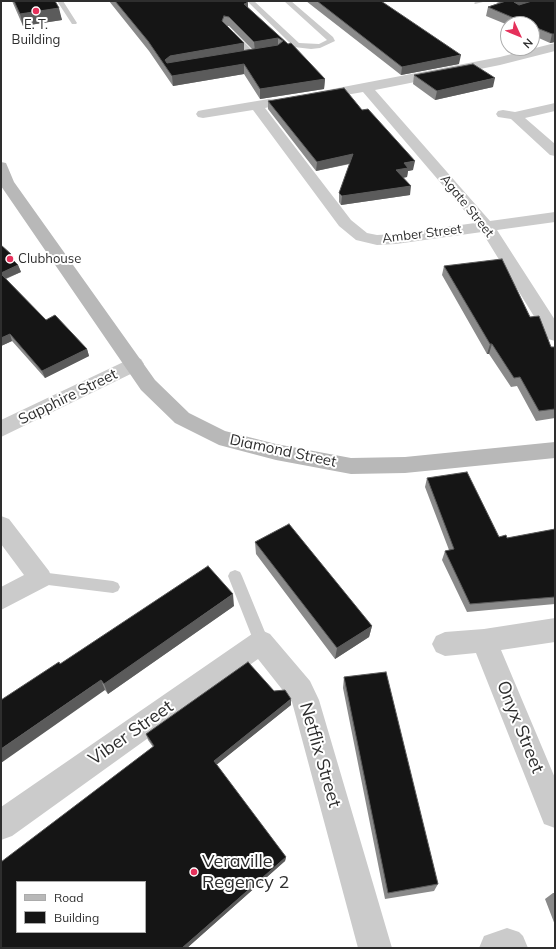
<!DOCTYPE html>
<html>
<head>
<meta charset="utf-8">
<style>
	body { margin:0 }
	#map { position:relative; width:556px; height:949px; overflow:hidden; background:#fff; font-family:Mulish,sans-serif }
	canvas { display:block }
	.frame { position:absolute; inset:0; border:2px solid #2e2e2e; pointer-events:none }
	.legend { position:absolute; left:16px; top:881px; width:130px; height:52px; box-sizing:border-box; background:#fff; border:1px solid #ababab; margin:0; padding:5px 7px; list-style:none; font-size:12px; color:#2e2e2e }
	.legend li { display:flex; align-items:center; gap:8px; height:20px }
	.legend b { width:20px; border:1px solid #ababab }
	.north { position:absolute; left:500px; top:16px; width:40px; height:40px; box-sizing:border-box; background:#fff; border:1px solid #ababab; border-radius:50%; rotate:134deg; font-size:11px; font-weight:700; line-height:16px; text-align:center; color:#2e2e2e }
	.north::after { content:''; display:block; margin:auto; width:14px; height:18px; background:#e5315b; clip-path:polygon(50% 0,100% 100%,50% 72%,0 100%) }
</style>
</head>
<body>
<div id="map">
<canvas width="556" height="949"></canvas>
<div class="frame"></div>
<ul class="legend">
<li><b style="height:5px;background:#b8b8b8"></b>Road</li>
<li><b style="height:11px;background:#151515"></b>Building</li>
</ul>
<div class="north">N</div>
</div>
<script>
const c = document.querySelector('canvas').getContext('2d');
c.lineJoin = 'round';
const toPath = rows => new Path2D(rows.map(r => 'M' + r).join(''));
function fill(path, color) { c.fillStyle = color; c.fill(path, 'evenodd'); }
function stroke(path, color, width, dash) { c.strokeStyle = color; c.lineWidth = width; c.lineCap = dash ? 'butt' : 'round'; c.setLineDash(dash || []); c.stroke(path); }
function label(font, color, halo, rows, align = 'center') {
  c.font = font + ' Mulish,sans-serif'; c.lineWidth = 4; c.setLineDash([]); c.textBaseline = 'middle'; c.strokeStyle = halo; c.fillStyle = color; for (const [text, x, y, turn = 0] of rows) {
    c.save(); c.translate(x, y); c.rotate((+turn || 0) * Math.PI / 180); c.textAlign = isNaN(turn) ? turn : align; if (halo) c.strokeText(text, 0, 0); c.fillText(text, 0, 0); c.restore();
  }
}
const lane = toPath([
	[57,1,63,1,77,23,76,24,72,24,57,1],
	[247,1,254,1,299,43,319,44,327,40,284,1,291,1,333,37,335,41,320,48,311,49,294,47,247,1],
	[477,1,487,1,475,4,474,3,477,1],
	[230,32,234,32,255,53,255,57,249,57,230,34,230,32],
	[235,570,240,572,242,576,269,642,266,647,261,649,256,647,228,576,230,572,235,570],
	[40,572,113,581,118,583,120,587,118,591,113,593,40,584,35,582,33,578,35,574,40,572]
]);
const street = toPath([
	[555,43,555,51,500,65,375,90,490,221,555,212,555,222,497,230,555,320,555,341,548,339,482,232,396,244,377,245,356,240,339,226,253,110,203,118,198,117,196,114,198,111,203,110,269,99,274,100,276,103,274,106,265,108,351,220,367,233,377,235,396,234,475,223,363,92,317,100,312,99,310,96,312,93,317,92,500,57,555,43],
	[555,103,555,111,525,118,555,144,555,156,550,155,511,119,498,117,496,114,498,111,503,110,515,112,555,103],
	[134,357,141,359,144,364,141,369,1,437,1,420,134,357],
	[1,516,9,519,49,571,52,578,49,585,1,610,1,587,24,575,1,544,1,516],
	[555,618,555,642,501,650,555,778,555,828,544,824,476,653,445,656,436,652,432,644,436,636,445,632,484,629,555,618],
	[261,630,270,634,310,681,319,700,392,948,358,948,292,702,258,659,12,836,1,840,1,807,252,634,261,630],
	[507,928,519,932,523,936,528,948,479,948,484,936,507,928]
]);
const secondary = toPath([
	[1,162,6,163,14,182,155,380,189,413,225,431,276,444,351,458,405,457,555,442,555,458,405,473,351,474,276,460,219,445,175,423,141,390,1,186,1,162]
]);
const wall = toPath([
	[12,1,55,1,62,20,23,26],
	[109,1,245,1,248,8,325,79,324,89,260,99,244,74,173,86,149,51],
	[227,26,229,26,252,49,244,50,244,43],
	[306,1,381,1,459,64,401,75],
	[494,1,555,1,555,42,550,43,532,35,532,24,508,24,508,25,486,16,488,7,499,3],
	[414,75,493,87,435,100,413,84],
	[268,101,413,170,408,171,407,177,403,178,410,195,341,205,339,202,339,193,350,164,316,171,268,109],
	[1,245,13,260,18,265,21,272,6,279,46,320,87,349,89,356,45,378,12,341,1,346],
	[444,266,530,317,551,347,555,347,555,418,536,421,517,386,511,387,489,354,487,354,442,275],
	[427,478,499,537,507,538,555,529,555,604,467,612,442,560,445,551,449,550,425,487],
	[255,542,372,626,369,637,335,659,256,554],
	[234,606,108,694,105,690,60,664],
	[344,677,438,884,434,891,385,899,343,688],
	[274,691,291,705,216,765,286,857,285,861,187,948,1,948,2,862,153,747,148,740,146,734],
	[553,893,555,893,555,925,545,899]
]);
const shadedWall = toPath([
	[517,1,536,1,513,10,514,2],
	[248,3,248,12,244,4],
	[59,8,62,20,23,26,20,14],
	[552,34,555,34,555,42,550,43],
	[278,38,278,48,255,51,254,42],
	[244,43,244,53,167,69,165,60,170,56],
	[461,55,459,64,401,75,402,67],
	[244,64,244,74,173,86,172,76],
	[495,78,493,87,435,100,437,91],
	[325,79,324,89,260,99,260,89],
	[353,154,352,163,316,171,317,162],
	[415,161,413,170,408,171,407,177,394,179,396,170,404,163],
	[411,186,410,195,341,205,342,196],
	[11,254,13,261,8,255],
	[18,265,21,272,2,280,1,277,1,273],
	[10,334,12,341,1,346,1,338],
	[490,344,492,344,489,354,487,354],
	[87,349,89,356,45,378,42,371],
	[233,594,234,606,108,694,104,684],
	[372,626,369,637,335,659,337,648],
	[101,680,105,690,1,763,1,749],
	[291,699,291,705,215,766,214,761],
	[286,857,285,861,187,948,182,948]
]);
const building = toPath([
	[14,1,55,1,59,8,20,14,14,1],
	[115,1,245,1,248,3,244,4,288,44,291,43,325,79,260,89,244,64,172,76,148,41,115,1],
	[224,16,229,17,254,42,278,38,283,41,278,45,167,63,165,60,170,56,244,43,222,21,224,16],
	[317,1,381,1,461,55,402,67,317,1],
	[506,1,517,1,514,2,519,5,532,1,555,1,555,34,552,34,532,26,532,24,528,24,488,7,506,1],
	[473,64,495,78,437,91,414,75,473,64],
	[344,88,362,110,368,109,415,161,404,163,408,168,396,170,411,186,342,196,339,193,353,154,317,162,268,101,344,88],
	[1,245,11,254,8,255,18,265,1,273,1,245],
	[502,259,530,317,539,316,551,347,555,347,555,409,539,411,520,377,514,378,492,344,490,344,444,266,502,259],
	[1,274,46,320,55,315,87,349,42,371,10,334,1,338,1,274],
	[467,472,499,537,506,535,507,538,555,529,555,597,470,604,445,551,454,549,427,478,467,472],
	[289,524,372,626,337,648,255,542,289,524],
	[208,566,233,594,104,684,101,680,1,749,1,700,59,662,60,664,208,566],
	[248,662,274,691,285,690,291,699,214,761,286,857,182,948,1,948,1,862,154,746,146,734,248,662],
	[17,882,145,882,145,932,17,932,17,882],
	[386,672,438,884,388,893,344,677,386,672]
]);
const markers = [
	[36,11,4,"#e5315b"],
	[10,259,4,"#e5315b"],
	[194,872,4,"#e5315b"]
];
const farPoinames = [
	["E. T.",36,25],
	["Building",36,40],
	["Clubhouse",18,259,"left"]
];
const farStreetnames = [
	["Agate Street",467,206,51],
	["Amber Street",422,234,-7]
];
const streetNames = [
	["Sapphire Street",68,397,-26],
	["Diamond Street",283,451,12]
];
const nearStreetnames = [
	["Onyx Street",520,727,68],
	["Viber Street",131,733,-35],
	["Netflix Street",320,755,74]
];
const nearPoinames = [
	["Veraville",202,862],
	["Regency 2",202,883]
];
fill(lane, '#cbcbcb');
fill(street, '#cbcbcb');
fill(secondary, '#b8b8b8');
fill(wall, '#8a8a8a');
fill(shadedWall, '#5b5b5b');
fill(building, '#151515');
stroke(building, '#5b5b5b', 1);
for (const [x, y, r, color] of markers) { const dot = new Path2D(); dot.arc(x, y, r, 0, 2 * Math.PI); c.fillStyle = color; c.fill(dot); stroke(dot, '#fff', 1.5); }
label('13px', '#2e2e2e', '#fff', farPoinames);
label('13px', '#2e2e2e', '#fff', farStreetnames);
label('15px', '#2e2e2e', '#fff', streetNames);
label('18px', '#2e2e2e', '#fff', nearStreetnames);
label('18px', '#2e2e2e', '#fff', nearPoinames, 'left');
</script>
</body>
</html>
